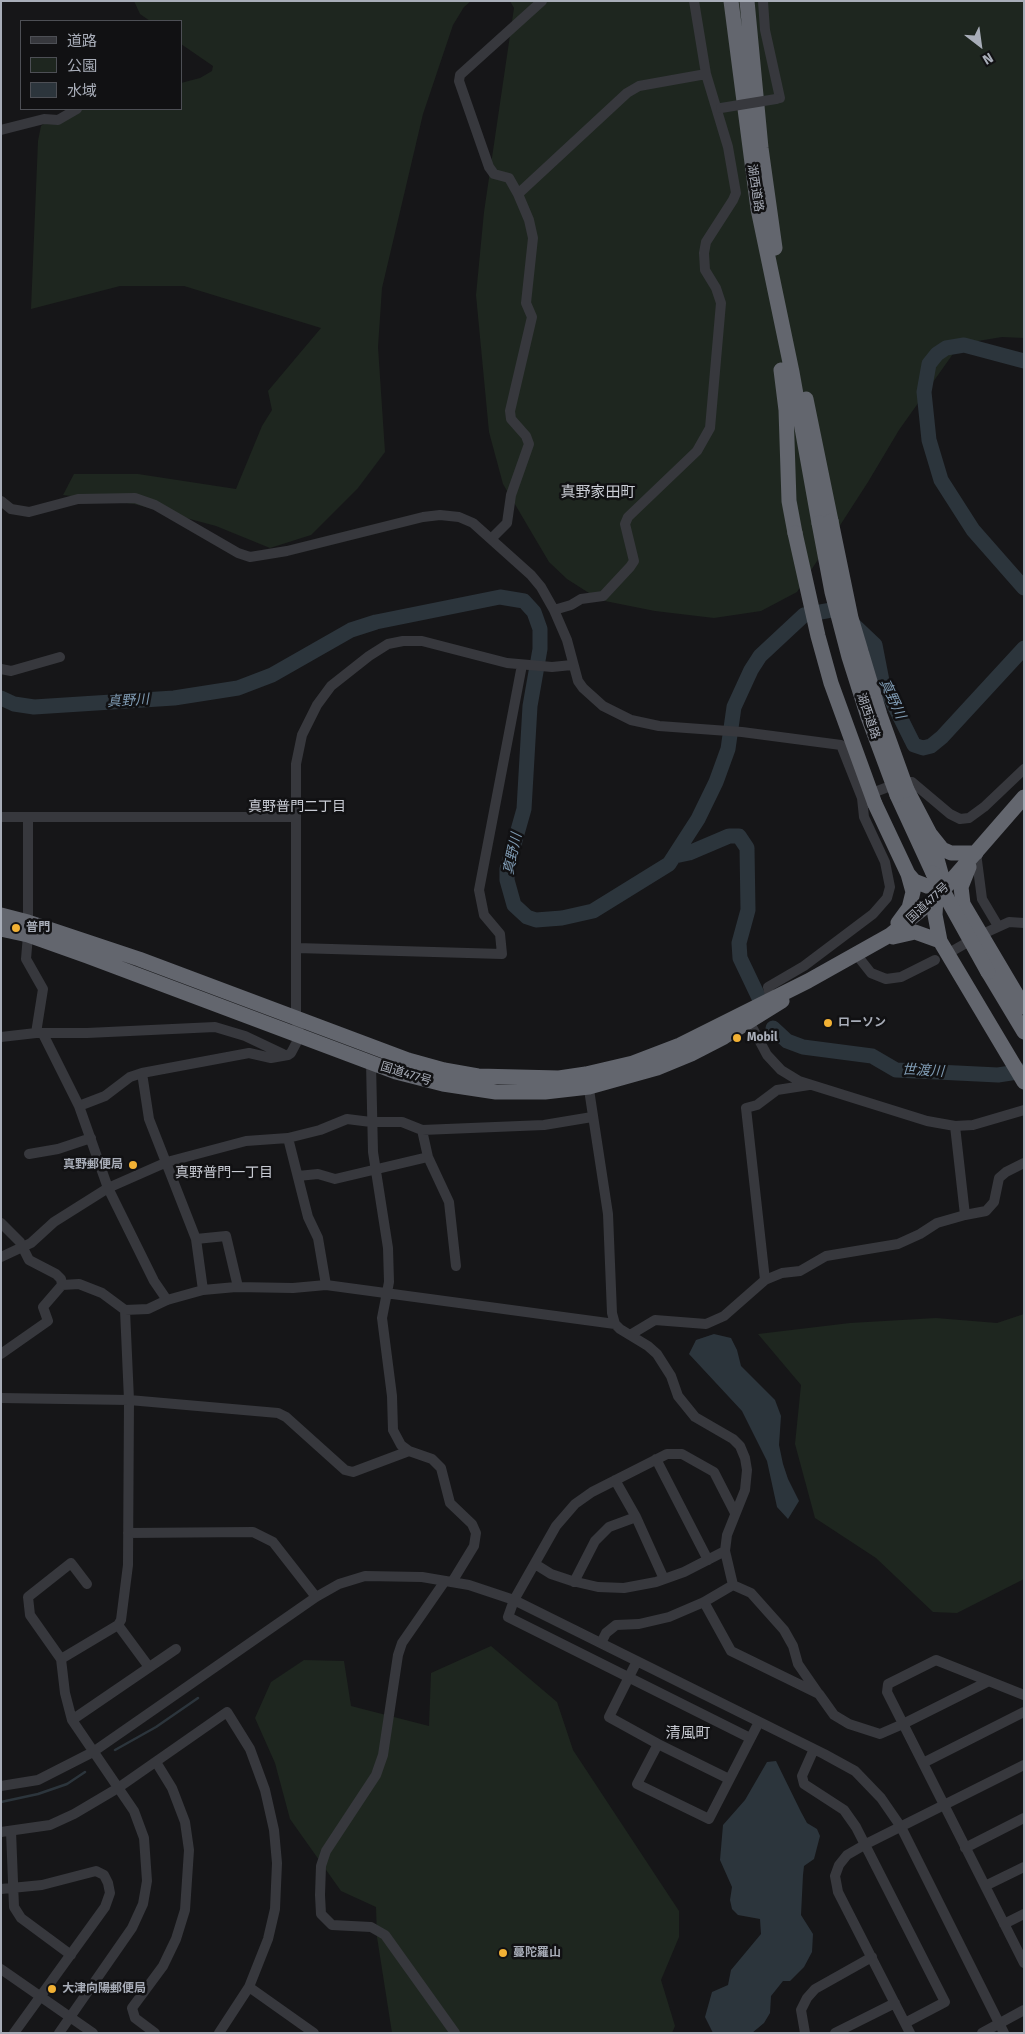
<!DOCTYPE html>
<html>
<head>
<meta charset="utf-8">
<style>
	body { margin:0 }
	#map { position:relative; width:1025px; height:2034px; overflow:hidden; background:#161618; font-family:"Fira Sans","Noto Sans JP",sans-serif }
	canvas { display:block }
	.frame { position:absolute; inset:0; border:2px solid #a8adb8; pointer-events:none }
	.legend { position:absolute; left:20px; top:20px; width:162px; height:90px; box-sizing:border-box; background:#111113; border:1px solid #4d4f55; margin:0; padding:6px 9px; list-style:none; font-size:15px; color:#a8adb8 }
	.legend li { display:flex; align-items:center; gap:10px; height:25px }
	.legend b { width:25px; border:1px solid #4d4f55 }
	.north { position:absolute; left:955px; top:20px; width:50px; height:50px; -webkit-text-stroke:4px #111113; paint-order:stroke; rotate:150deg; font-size:14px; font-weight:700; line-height:20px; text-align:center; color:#a8adb8 }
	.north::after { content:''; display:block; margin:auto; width:18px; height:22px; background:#a8adb8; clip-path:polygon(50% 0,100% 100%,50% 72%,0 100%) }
</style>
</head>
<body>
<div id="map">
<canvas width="1025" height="2034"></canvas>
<div class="frame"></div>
<ul class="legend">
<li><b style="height:6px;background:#37383d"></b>道路</li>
<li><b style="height:14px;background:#1e261f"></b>公園</li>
<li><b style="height:14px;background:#2c353c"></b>水域</li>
</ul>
<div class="north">N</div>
</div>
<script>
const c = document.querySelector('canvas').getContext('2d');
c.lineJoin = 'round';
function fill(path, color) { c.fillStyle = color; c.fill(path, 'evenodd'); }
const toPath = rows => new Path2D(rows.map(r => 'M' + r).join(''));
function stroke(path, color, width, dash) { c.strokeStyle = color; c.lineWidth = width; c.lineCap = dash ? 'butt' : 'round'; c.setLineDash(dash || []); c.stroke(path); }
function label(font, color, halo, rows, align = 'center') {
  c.font = font + ' "Fira Sans","Noto Sans JP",sans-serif'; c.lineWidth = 5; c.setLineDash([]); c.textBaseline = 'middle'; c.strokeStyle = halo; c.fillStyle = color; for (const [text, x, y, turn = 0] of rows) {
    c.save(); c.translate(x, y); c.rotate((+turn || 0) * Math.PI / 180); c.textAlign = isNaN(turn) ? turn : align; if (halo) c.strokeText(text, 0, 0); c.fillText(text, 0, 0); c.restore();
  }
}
const green = toPath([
	[134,1,471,1,464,7,453,25,423,114,382,288,378,347,385,452,358,488,311,535,270,548,216,526,134,504,63,495,74,474,138,474,236,489,262,426,272,410,268,391,321,328,184,286,120,286,31,309,38,141,41,126,55,116,82,109,181,109,181,83,200,78,212,71,213,66,181,44,181,21,150,21,140,14],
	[510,1,1024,1,1024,338,1002,337,960,344,899,430,868,482,797,592,761,611,714,618,655,611,600,600,567,579,549,562,503,484,489,432,476,295,484,212,514,8],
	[1024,1314,1024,1579,957,1613,933,1612,876,1558,815,1518,795,1444,801,1385,758,1334,850,1323,936,1318,997,1323],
	[491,1646,557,1702,573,1750,679,1911,679,1937,661,1980,675,2026,672,2033,392,2033,377,1937,376,1907,341,1891,290,1819,275,1763,255,1718,271,1682,304,1660,344,1661,351,1706,429,1726,431,1673]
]);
const water = toPath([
	[714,1334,731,1338,737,1350,741,1366,775,1400,781,1416,779,1445,783,1464,788,1479,799,1501,788,1519,777,1507,767,1461,742,1411,689,1354,696,1340],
	[776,1761,801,1812,807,1823,817,1829,820,1836,814,1859,804,1866,803,1875,801,1915,813,1934,812,1952,804,1967,790,1981,783,1981,771,1996,770,2013,764,2023,752,2033,713,2033,705,2017,712,1992,728,1985,731,1970,761,1934,760,1919,738,1915,732,1909,730,1900,732,1887,720,1860,723,1825,745,1800,767,1762]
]);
const stream = toPath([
	[115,1750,156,1727,198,1698],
	[1,1802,38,1794,67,1784,85,1772]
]);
const river = toPath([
	[1024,361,964,345,946,348,937,354,929,364,924,392,929,440,941,480,973,530,1024,588],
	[1,698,14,704,34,707,174,698,238,688,272,675,351,630,376,622,500,597,524,601,534,612,540,629,540,649,530,706,524,809,507,869,507,880,514,905,527,917,536,920,562,918,593,911,669,864,698,819,716,782,728,749,734,707,751,670,760,656,804,615,837,609,875,645,882,681,914,745,923,748,931,746,942,737,1024,648],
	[675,856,689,853,729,836,739,836,747,848,748,910,739,943,740,958,760,1000],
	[773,1028,787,1041,803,1047,872,1056,896,1070,998,1075,1024,1071]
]);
const minor = toPath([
	[694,1,706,74],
	[763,1,765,30,780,98,776,99],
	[1,130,44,119,58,120,77,109],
	[518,194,509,178,494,174,489,167,459,81,460,75,542,1],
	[1,501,11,509,29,512,78,499,135,498,155,505,238,553,250,557,287,551,423,517,440,515,459,517,473,523,531,575,541,587,554,610,567,640,578,681,583,688,603,706,631,720,659,726,742,732,841,745,862,798,864,817,885,862,890,887,887,898,873,914,804,966,768,987,772,1005],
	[491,539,507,523,511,495,529,444,526,436,511,419,510,411,532,317,526,303,533,238,529,220,518,194,627,93,639,86,706,74,728,147,736,193,733,200,706,242,704,253,705,270,716,288,721,303,710,428,697,451,628,517,625,524,634,561,630,567,603,596,581,599,571,605,554,610],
	[1,669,11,671,60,657],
	[867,795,901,782,912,782,950,814,960,819,969,818,984,807,1024,769],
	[1,817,296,817],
	[28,817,28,922],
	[976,853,982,899,998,926],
	[987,932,1009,922,1024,923],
	[28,935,26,959,43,989,36,1033],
	[297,948,502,954,500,934,484,915,479,890,522,665],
	[954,950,975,938],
	[856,954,871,973,886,979,901,977,935,960],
	[750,1023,767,1055,781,1070,799,1081,927,1121,955,1126,973,1125,1024,1110],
	[43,1034,79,1106,108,1188,154,1281,167,1300],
	[1,1037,36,1033,87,1033,215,1027,245,1036,283,1054],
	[371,1063,373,1152,388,1248,389,1282,382,1318,392,1396,393,1430,401,1445,409,1451,432,1459,441,1468,450,1503,472,1524,476,1533,474,1546,452,1582],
	[588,1083,608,1214,612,1313,615,1324,620,1329,648,1346,657,1354,671,1376,678,1396,695,1417,733,1439,740,1446,745,1458,747,1470,745,1490,727,1535,725,1551,733,1585,704,1602,669,1617,639,1624,616,1625,606,1633,601,1643],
	[79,1106,105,1096,130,1077,142,1073],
	[422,1130,428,1157,449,1202,456,1266],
	[288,1138,308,1217,318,1238,326,1285],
	[29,1154,58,1149,91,1138],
	[298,1176,318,1174,335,1179,428,1157],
	[965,1215,986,1211,994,1202,999,1178,1006,1172,1024,1163],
	[1,1223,20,1242,29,1260,56,1274,61,1279,62,1285,43,1307,48,1321,1,1354],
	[196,1239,226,1236,238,1287],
	[1,1257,31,1243,54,1222,108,1188,167,1162,246,1141,288,1138,320,1130,347,1119,371,1122,402,1122,422,1130,544,1125,592,1117],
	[765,1280,746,1108,757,1105,777,1090,809,1085],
	[62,1285,79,1284,102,1293,125,1310,148,1309,167,1300,203,1290,236,1287,293,1288,326,1285,615,1324],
	[203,1290,196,1239,149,1119,142,1073,249,1053,271,1058,288,1055,291,1053,300,1036,296,1019,296,764,302,735,317,705,331,686,369,656,388,644,403,641,422,641,507,663,552,667,572,665],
	[630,1335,655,1320,706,1324,724,1316,765,1280,782,1273,800,1271,826,1256,898,1244,920,1234,937,1223,965,1215,955,1126],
	[1,1398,129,1400,278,1413,286,1417,345,1470,353,1472,409,1451],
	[656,1459,708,1560],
	[615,1480,636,1517,664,1579],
	[735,1513,714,1472,682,1454,667,1454,592,1492,575,1504,556,1526,514,1600,508,1617,750,1738],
	[128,1533,253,1532,273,1542,316,1597],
	[535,1564,551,1574,572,1581,598,1587,624,1588,656,1582,684,1572,725,1551],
	[445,1581,402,1643,398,1655,383,1755,376,1775,326,1851,321,1866,320,1895,321,1914,332,1925,371,1927,385,1935,455,2033],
	[574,1582,595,1541,609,1527,636,1517],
	[733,1585,751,1593,784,1630,793,1646,798,1664,818,1693],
	[704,1602,731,1651,819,1694,834,1715,849,1724,880,1734,903,1724,989,1681],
	[118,1625,121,1620,128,1565,129,1400,125,1310],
	[61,1659,30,1615,28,1597,71,1563,87,1584],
	[637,1661,609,1717,658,1744,637,1784,709,1819,759,1722],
	[1024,1695,936,1660,888,1684,887,1692,1024,1963],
	[72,1720,176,1649],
	[658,1744,729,1779],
	[814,1749,802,1776,804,1784,844,1810,856,1827,945,2002,905,2023],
	[923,1763,1024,1712],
	[1,1786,38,1780,93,1752,316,1597,339,1584,365,1576,422,1577,469,1585,514,1600,824,1754,855,1771,881,1798,901,1827,1004,2033],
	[11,1831,14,1907,21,1918,71,1955],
	[1,1832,50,1825,74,1814,118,1788,227,1712,250,1749,265,1790,274,1830,277,1863,275,1909,268,1939,249,1987,219,2033],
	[965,1848,1024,1818],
	[985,1886,1024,1867],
	[1,1889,42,1885,96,1871,104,1875,108,1883,110,1893,105,1907,14,2033],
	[1004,1924,1024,1914],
	[1,1969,93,2033],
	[249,1987,314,2033],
	[59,2033,132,1928,143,1904,147,1881,144,1838,134,1811,72,1720,65,1693,61,1659,118,1625,149,1667],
	[155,2033,135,2018,132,2008,163,1966,176,1939,185,1910,189,1850,185,1822,172,1788,156,1762],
	[805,2033,801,2010,807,1998,815,1989,872,1957],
	[835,2033,895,2003],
	[910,2033,838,1892,835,1876,839,1865,847,1855,866,1844,1024,1765],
	[982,2033,1024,2010]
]);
const highway = toPath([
	[731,1,758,209,792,372,819,523],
	[747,1,761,148,775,248],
	[781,370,786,410,789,501,795,533],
	[806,399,831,521],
	[907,790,930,834,942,849,951,853,976,853],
	[897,795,933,873],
	[875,804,908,874,913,892,909,908,898,923],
	[930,834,942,877,942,884,936,898,935,915,940,941,1024,1082],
	[969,867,961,887,963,904,1024,1007],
	[908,874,914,881,927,886,949,881],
	[1,915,28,922,139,959,408,1060,444,1070,478,1076,559,1078,586,1074,633,1063,680,1045,808,981,890,935,936,898,1024,797],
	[1,929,28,935,87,956,396,1072,443,1084,496,1092,545,1092,589,1087,657,1068,691,1054,724,1037,782,1001],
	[893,937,915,932,940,941],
	[988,972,1024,1032]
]);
const minorBridge = toPath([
	[721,108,776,99]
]);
const highwayBridge = toPath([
	[831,521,851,618,880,715,907,790],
	[819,523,832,592,849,657,868,717,897,795],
	[795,533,818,636,831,683,875,804],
	[933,873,988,972]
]);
const markers = [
	[16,928,5,"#f2b134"],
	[828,1023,5,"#f2b134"],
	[737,1038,5,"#f2b134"],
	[133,1165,5,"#f2b134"],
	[503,1953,5,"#f2b134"],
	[52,1989,5,"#f2b134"]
];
const streetNames = [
	["湖西道路",755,188,81],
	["湖西道路",868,716,71],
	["国道477号",928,903,-43],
	["国道477号",406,1074,17]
];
const poiNames = [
	["普門",26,928],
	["ローソン",838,1023],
	["Mobil",747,1038],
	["真野郵便局",123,1165,"right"],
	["蔓陀羅山",513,1953],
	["大津向陽郵便局",62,1989]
];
const waterNames = [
	["真野川",892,699,65],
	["真野川",128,701,-4],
	["真野川",513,854,-78],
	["世渡川",923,1071,3]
];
const neighbourhoodNames = [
	["真野普門二丁目",297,807],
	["真野普門一丁目",224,1173]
];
const quarterNames = [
	["真野家田町",598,493],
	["清風町",688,1734]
];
fill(green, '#1e261f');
fill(water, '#2c353c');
stroke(stream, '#2c353c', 2.5);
stroke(river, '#2c353c', 15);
stroke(minor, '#37383d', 10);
stroke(highway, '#63666e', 15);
stroke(minorBridge, '#37383d', 10);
stroke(highwayBridge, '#63666e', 15);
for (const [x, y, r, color] of markers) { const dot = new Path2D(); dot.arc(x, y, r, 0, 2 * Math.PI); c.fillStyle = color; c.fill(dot); stroke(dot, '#111113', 2); }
label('12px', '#a8adb8', '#111113', streetNames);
label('bold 12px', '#a8adb8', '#111113', poiNames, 'left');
label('italic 14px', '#7f9bb3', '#111113', waterNames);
label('14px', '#c9ccd4', '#111113', neighbourhoodNames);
label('15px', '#c9ccd4', '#111113', quarterNames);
</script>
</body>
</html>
